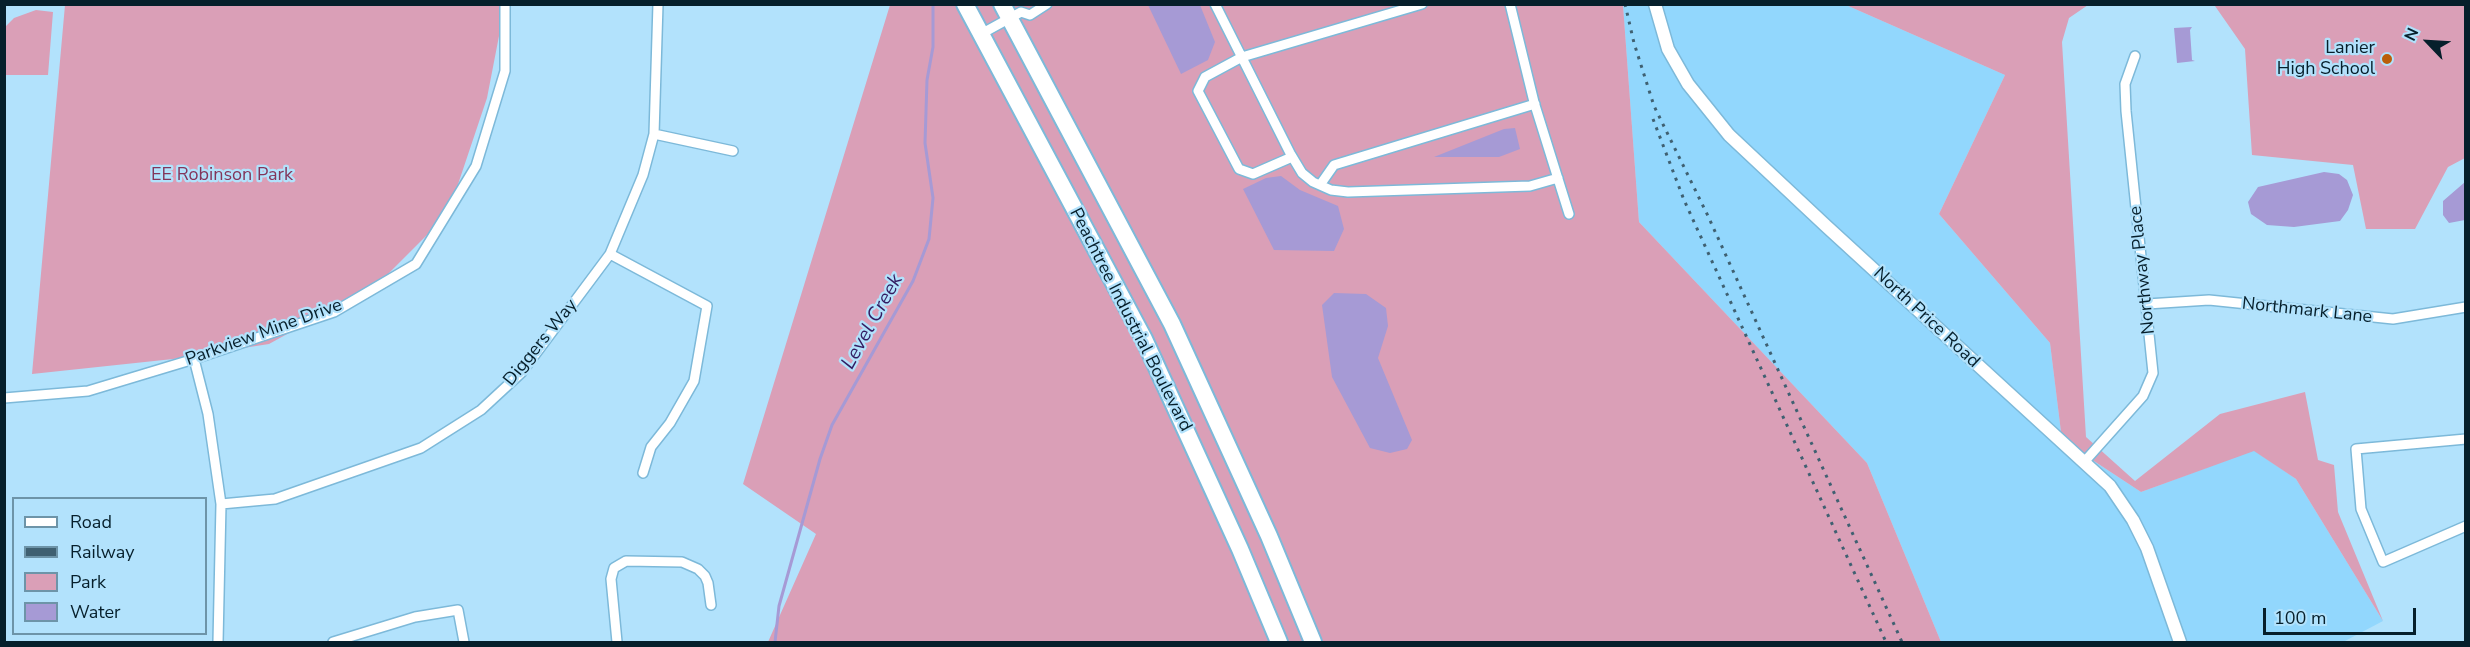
<!DOCTYPE html>
<html>
<head>
<meta charset="utf-8">
<style>
	body { margin:0 }
	#map { position:relative; width:2470px; height:647px; overflow:hidden; background:#b2e2fc; font-family:"Nunito Sans",sans-serif }
	canvas { display:block }
	.frame { position:absolute; inset:0; border:6px solid #061f2b; pointer-events:none }
	.legend { position:absolute; left:12px; top:497px; width:195px; height:138px; box-sizing:border-box; background:#b2e2fc; border:2px solid #6d94a8; margin:0; padding:8px 10px; list-style:none; font-size:18px; color:#061f2b }
	.legend li { display:flex; align-items:center; gap:12px; height:30px }
	.legend b { width:30px; border:2px solid #6d94a8 }
	.north { position:absolute; left:2398px; top:12px; width:60px; height:60px; -webkit-text-stroke:4px #b2e2fc; paint-order:stroke; rotate:295deg; font-size:16px; font-weight:700; line-height:24px; text-align:center; color:#061f2b }
	.north::after { content:''; display:block; margin:auto; width:21px; height:27px; background:#061f2b; clip-path:polygon(50% 0,100% 100%,50% 72%,0 100%) }
	.scale { position:absolute; left:2263px; top:608px; width:153px; height:27px; box-sizing:border-box; border:3px solid #061f2b; border-top:0; padding-left:8px; font-size:18px; line-height:21px; white-space:nowrap; color:#061f2b; -webkit-text-stroke:4px #b2e2fc; paint-order:stroke }
</style>
</head>
<body>
<div id="map">
<canvas width="2470" height="647"></canvas>
<div class="frame"></div>
<ul class="legend">
<li><b style="height:8px;background:#fff"></b>Road</li>
<li><b style="height:8px;background:#3f6071"></b>Railway</li>
<li><b style="height:16px;background:#da9fb7"></b>Park</li>
<li><b style="height:16px;background:#a69ad5"></b>Water</li>
</ul>
<div class="north">N</div>
<div class="scale">100 m</div>
</div>
<script>
const c = document.querySelector('canvas').getContext('2d');
c.lineJoin = 'round';
function fill(path, color) { c.fillStyle = color; c.fill(path, 'evenodd'); }
const toPath = rows => new Path2D(rows.map(r => 'M' + r).join(''));
function stroke(path, color, width, dash) { c.strokeStyle = color; c.lineWidth = width; c.lineCap = dash ? 'butt' : 'round'; c.setLineDash(dash || []); c.stroke(path); }
function label(font, color, halo, rows, align = 'center') {
  c.font = font + ' "Nunito Sans",sans-serif'; c.lineWidth = 4.5; c.setLineDash([]); c.textBaseline = 'middle'; c.strokeStyle = halo; c.fillStyle = color; for (const [text, x, y, turn = 0] of rows) {
    c.save(); c.translate(x, y); c.rotate((+turn || 0) * Math.PI / 180); c.textAlign = isNaN(turn) ? turn : align; if (halo) c.strokeText(text, 0, 0); c.fillText(text, 0, 0); c.restore();
  }
}
const built = toPath([
	[1623,5,1846,5,2005,75,1939,214,2050,343,2062,440,2141,492,2254,450,2296,479,2383,621,2343,642,1941,642,1867,463,1639,222]
]);
const green = toPath([
	[65,5,505,5,487,98,448,214,378,284,269,344,173,359,32,374],
	[890,5,1623,5,1639,222,1867,463,1941,642,768,642,816,534,743,484],
	[1846,5,2088,5,2069,18,2062,42,2086,437,2135,481,2220,414,2305,392,2318,460,2334,465,2338,512,2383,621,2296,479,2254,451,2141,492,2062,440,2050,343,1939,214,2005,75],
	[2211,5,2465,5,2465,158,2448,167,2415,229,2366,229,2353,165,2252,155,2245,49,2215,6],
	[36,10,53,12,48,75,5,75,5,27,14,18]
]);
const water = toPath([
	[1148,5,1200,5,1215,42,1208,60,1181,74],
	[2192,27,2190,30,2192,60,2195,61,2177,63,2174,28],
	[1515,128,1520,149,1499,157,1434,157,1504,129],
	[2324,172,2339,174,2347,180,2353,195,2348,210,2340,221,2294,227,2267,225,2251,214,2248,202,2258,187],
	[1281,176,1300,190,1338,206,1344,229,1334,251,1274,250,1243,189,1266,178],
	[2465,182,2465,220,2449,223,2443,215,2443,201],
	[1334,293,1366,294,1386,308,1388,326,1378,358,1412,440,1407,449,1390,453,1370,448,1332,377,1322,305]
]);
const stream = toPath([
	[775,642,779,606,820,459,832,425,913,281,929,239,933,198,925,143,927,80,933,47,933,4]
]);
const minor = toPath([
	[1215,4,1290,153,1302,173,1313,182,1331,190,1348,192,1530,186,1558,178],
	[1510,4,1534,102,1569,214],
	[981,34,1021,12,1030,15,1047,4],
	[654,134,733,151],
	[1292,157,1253,174,1239,169,1198,91,1205,77,1242,57,1422,4],
	[1320,185,1334,165,1535,104],
	[610,254,707,306,694,381,670,423,651,447,643,473],
	[2147,304,2209,300,2393,319,2466,307],
	[194,359,208,414,221,504,218,642],
	[4,398,88,391,194,359,334,312,416,264,476,166,505,71,505,4],
	[2466,439,2356,449,2361,509,2383,562,2466,526],
	[2085,461,2143,396,2153,373,2126,111,2125,84,2135,56],
	[221,504,275,499,421,448,481,410,522,372,610,254,643,175,654,134,658,4],
	[333,642,415,617,458,610,464,642],
	[617,642,611,579,614,568,626,561,682,562,698,569,705,576,708,583,711,605]
]);
const tertiary = toPath([
	[1655,4,1668,49,1688,84,1729,135,1825,225,2110,486,2133,520,2147,548,2180,642]
]);
const trunk = toPath([
	[965,4,1144,339,1240,549,1279,642],
	[1002,4,1172,324,1269,536,1313,642]
]);
const rail = toPath([
	[1625,4,1634,43,1654,106,1708,216,1902,642],
	[1653,119,1684,200,1886,642]
]);
const markers = [
	[2387,59,6,"#ba5e0a"]
];
const poiNames = [
	["Lanier",2375,49],
	["High School",2375,70]
];
const parkNames = [
	["EE Robinson Park",222,176]
];
const streetNames = [
	["Northway Place",2143,270,-96],
	["Northmark Lane",2307,311,6],
	["North Price Road",1926,318,43],
	["Peachtree Industrial Boulevard",1130,320,63],
	["Parkview Mine Drive",264,333,-20],
	["Diggers Way",541,343,-51]
];
const waterNames = [
	["Level Creek",873,322,-61]
];
fill(built, '#92d7fd');
fill(green, '#da9fb7');
fill(water, '#a69ad5');
stroke(stream, '#a69ad5', 3);
stroke(minor, '#7db9d9', 12);
stroke(tertiary, '#7db9d9', 15);
stroke(trunk, '#7db9d9', 20);
stroke(minor, '#fff', 9);
stroke(tertiary, '#fff', 12);
stroke(trunk, '#fff', 16);
stroke(rail, '#3f6071', 3, [3, 6]);
for (const [x, y, r, color] of markers) { const dot = new Path2D(); dot.arc(x, y, r, 0, 2 * Math.PI); c.fillStyle = color; c.fill(dot); stroke(dot, '#b2e2fc', 2); }
label('18px', '#061f2b', '#b2e2fc', poiNames, 'right');
label('18px', '#83355a', '#b2e2fc', parkNames);
label('18px', '#061f2b', '#b2e2fc', streetNames);
label('italic 20px', '#331c61', '#b2e2fc', waterNames);
</script>
</body>
</html>
